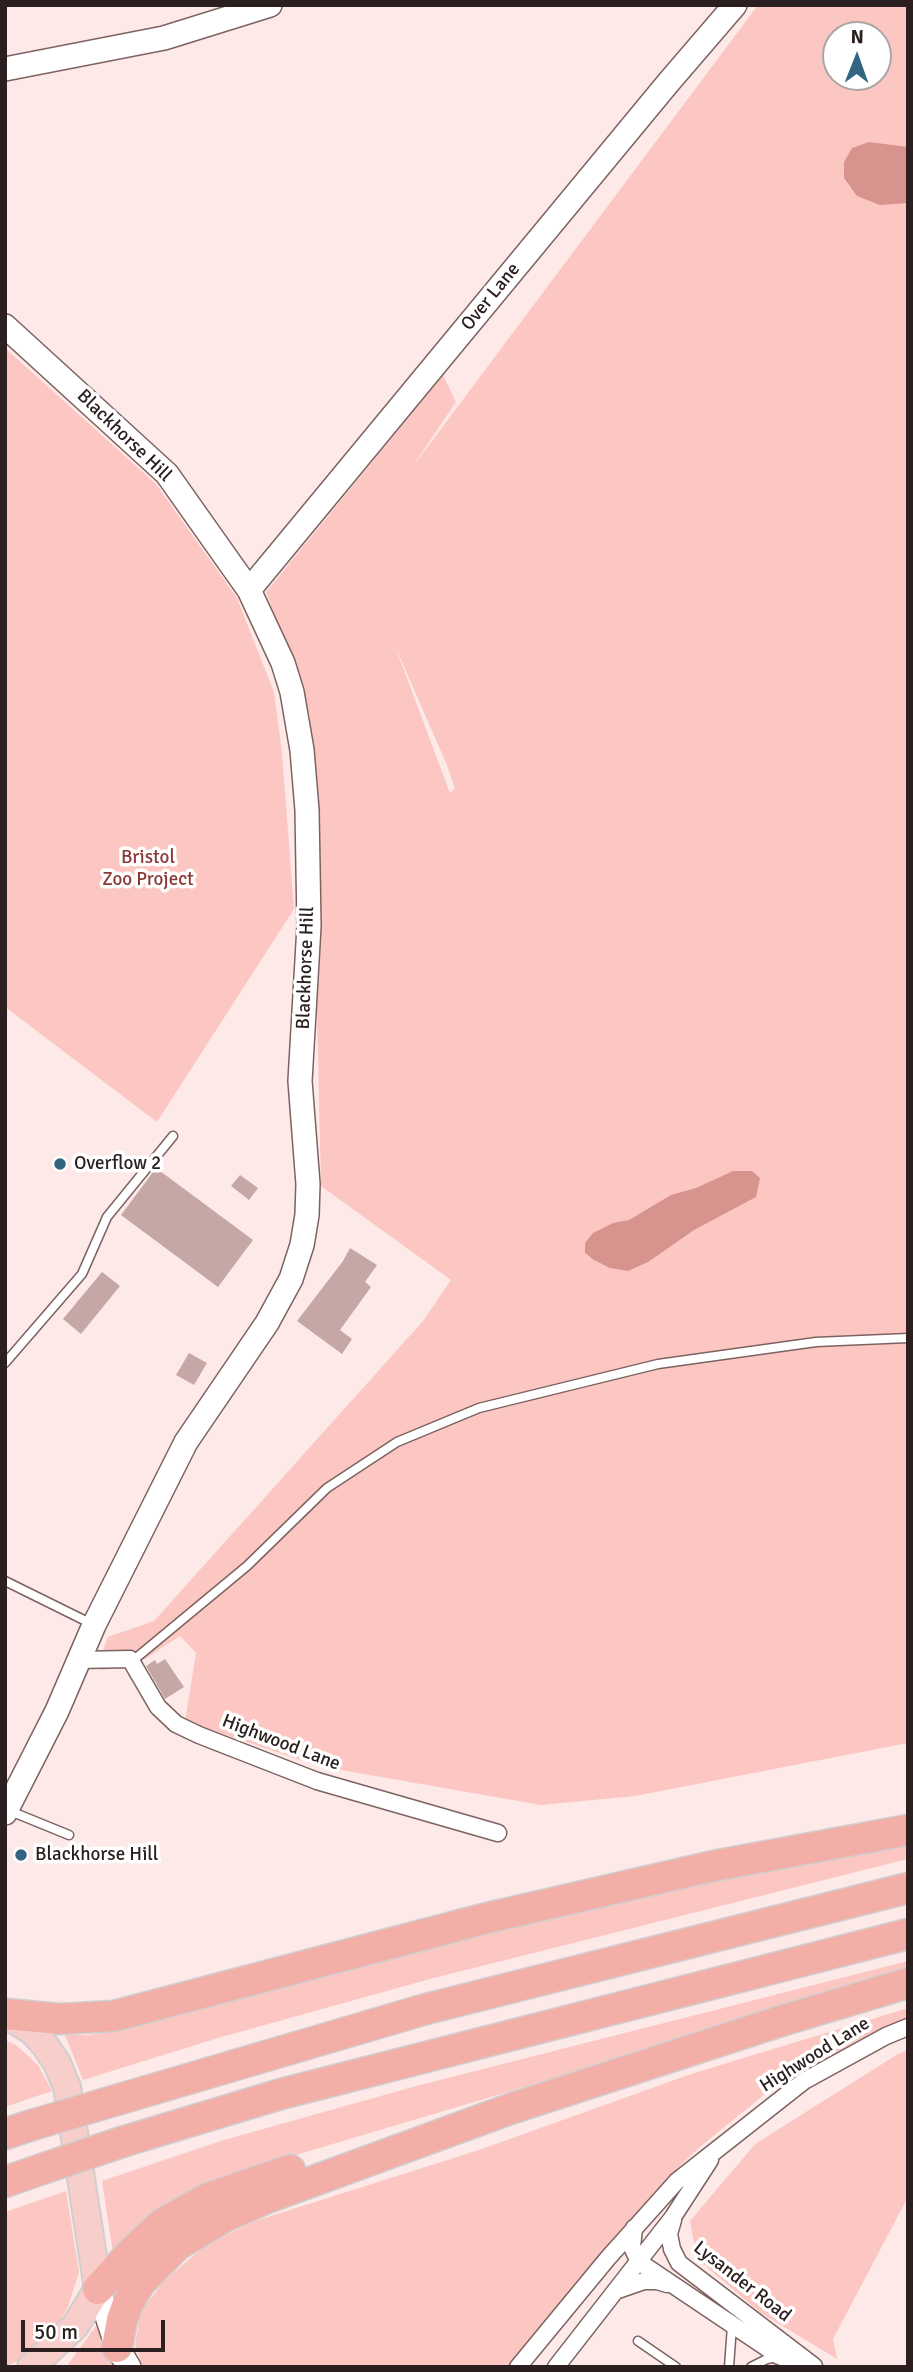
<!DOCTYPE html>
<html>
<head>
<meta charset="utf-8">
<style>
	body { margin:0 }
	#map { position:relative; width:913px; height:2372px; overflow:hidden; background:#fdeae8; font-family:Signika,sans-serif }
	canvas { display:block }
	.frame { position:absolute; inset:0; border:7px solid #2b201f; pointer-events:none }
	.north { position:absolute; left:822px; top:21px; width:70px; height:70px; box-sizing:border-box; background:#fff; border:2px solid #aaa6a5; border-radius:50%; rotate:1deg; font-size:19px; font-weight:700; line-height:28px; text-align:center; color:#2b201f }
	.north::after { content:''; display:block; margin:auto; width:24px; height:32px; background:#316581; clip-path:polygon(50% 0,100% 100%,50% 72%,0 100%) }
	.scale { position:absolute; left:21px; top:2320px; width:144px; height:32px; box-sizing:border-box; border:4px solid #2b201f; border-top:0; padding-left:9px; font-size:21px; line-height:24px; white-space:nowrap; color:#2b201f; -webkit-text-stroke:5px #fff; paint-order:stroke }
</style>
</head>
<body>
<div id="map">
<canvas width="913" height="2372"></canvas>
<div class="frame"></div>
<div class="north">N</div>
<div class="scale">50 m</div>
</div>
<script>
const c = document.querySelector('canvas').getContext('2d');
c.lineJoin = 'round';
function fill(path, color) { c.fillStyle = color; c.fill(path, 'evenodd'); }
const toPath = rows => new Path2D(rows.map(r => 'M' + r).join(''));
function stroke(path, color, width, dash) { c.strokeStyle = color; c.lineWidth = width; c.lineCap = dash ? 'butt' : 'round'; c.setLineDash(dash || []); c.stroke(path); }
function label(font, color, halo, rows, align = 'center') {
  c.font = font + ' Signika,sans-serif'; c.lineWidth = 7; c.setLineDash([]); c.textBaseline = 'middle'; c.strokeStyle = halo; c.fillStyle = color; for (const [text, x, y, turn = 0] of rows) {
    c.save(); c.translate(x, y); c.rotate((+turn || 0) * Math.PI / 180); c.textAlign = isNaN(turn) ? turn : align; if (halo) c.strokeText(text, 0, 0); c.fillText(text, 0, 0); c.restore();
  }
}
const green = toPath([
	[758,5,908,5,908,1743,635,1796,541,1805,318,1766,185,1721,196,1653,180,1636,134,1666,102,1670,101,1657,108,1637,154,1621,423,1321,451,1280,321,1186,310,715,266,592,443,375,456,402,411,469],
	[836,35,878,35,878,77,836,77],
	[395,646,446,763,455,788,450,793],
	[5,348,156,484,237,598,274,692,282,753,294,909,157,1122,5,1007],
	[908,1843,908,1859,430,1979,218,2038,83,2080,65,2035,90,2035,132,2028,493,1932,664,1892],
	[908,1961,908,1973,232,2174,201,2188,114,2260,102,2181,224,2140,420,2085],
	[908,2008,908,2017,859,2040,765,2094,701,2146,671,2174,510,2367,143,2367,135,2345,141,2311,165,2280,206,2245,255,2221,479,2150,691,2074],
	[5,2040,16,2045,38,2065,52,2091,5,2107],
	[908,2050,908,2197,833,2339,837,2359,761,2313,703,2264,696,2254,690,2221,755,2144,898,2054],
	[66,2191,79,2272,68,2307,53,2333,32,2354,5,2367,5,2212],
	[96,2326,115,2367,66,2367]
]);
const water = toPath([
	[869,142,908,147,908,203,880,205,857,196,844,178,844,162,852,148],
	[733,1171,752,1171,760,1178,756,1197,694,1230,648,1262,628,1271,610,1268,594,1260,585,1253,585,1243,593,1233,613,1223,629,1220,671,1195,696,1188]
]);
const building = toPath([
	[156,1168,253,1240,218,1287,121,1215],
	[240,1175,258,1188,249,1200,231,1186],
	[350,1248,377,1265,365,1282,371,1287,340,1330,352,1339,342,1354,297,1321,343,1261],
	[102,1272,120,1286,81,1334,63,1319],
	[189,1353,207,1363,194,1385,176,1375],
	[165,1659,184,1687,165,1699,146,1666,155,1660,157,1664]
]);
const lane = toPath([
	[5,1363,82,1274,107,1217,173,1136],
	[5,1581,92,1624],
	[130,1659,136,1658,247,1566,327,1488,397,1442,479,1408,658,1364,816,1342,908,1338],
	[10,1811,69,1835],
	[638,2341,676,2367],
	[729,2367,732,2326],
	[751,2367,767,2359,777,2357]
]);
const street = toPath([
	[79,1660,130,1659,158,1707,176,1724,199,1735,317,1781,498,1833],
	[673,2220,669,2234,672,2249,679,2263,814,2366],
	[634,2228,632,2247,639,2262,779,2356,805,2367],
	[618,2290,644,2281,657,2281,667,2284],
	[518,2367,608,2258,677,2181,804,2081,886,2036,908,2027],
	[556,2367,673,2217,710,2160]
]);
const secondary = toPath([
	[5,69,164,38,270,5],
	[5,326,167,474,249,590,283,663,292,692,302,750,307,810,309,926,300,1081,308,1184,307,1215,302,1245,291,1279,267,1323,186,1442,94,1625,57,1711,5,1813],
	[249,590,668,83,735,5],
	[98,2289,117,2347,129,2367]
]);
const primary = toPath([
	[5,2014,32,2031,44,2044,57,2063,67,2087,98,2289,75,2326,31,2367]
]);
const highway = toPath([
	[6,2014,60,2019,114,2016,487,1918,713,1866,908,1830],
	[120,2099,426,2009,908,1888],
	[5,2134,32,2125],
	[125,2141,281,2094,908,1934],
	[5,2182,42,2169],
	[98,2289,130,2254,162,2224,209,2198,290,2170],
	[117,2347,122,2320,128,2303,140,2283,177,2245,224,2217,267,2198,510,2109,781,2021,908,1983]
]);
const highwayBridge = toPath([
	[32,2125,120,2099],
	[42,2169,125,2141]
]);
const markers = [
	[60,1164,7,"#316581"],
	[21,1855,7,"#316581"]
];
const streetNames = [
	["Over Lane",491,297,-51],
	["Blackhorse Hill",124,436,44],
	["Blackhorse Hill",306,968,-88],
	["Highwood Lane",281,1743,21],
	["Highwood Lane",815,2055,-32],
	["Lysander Road",742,2282,38]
];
const parkNames = [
	["Bristol",148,858],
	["Zoo Project",148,880]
];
const poiNames = [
	["Overflow 2",74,1164],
	["Blackhorse Hill",35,1855]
];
fill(green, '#fcc7c2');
fill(water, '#d7938d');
fill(building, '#c5a8a5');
stroke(lane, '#7c6260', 11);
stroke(street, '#7c6260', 19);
stroke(secondary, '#7c6260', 26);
stroke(primary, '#d0cece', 30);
stroke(highway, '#d0cece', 33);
stroke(lane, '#fff', 8);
stroke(street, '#fff', 16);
stroke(secondary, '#fff', 23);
stroke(primary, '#f8cecb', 26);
stroke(highway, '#f3aea8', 30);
stroke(highwayBridge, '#d0cece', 33, []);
stroke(highwayBridge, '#f3aea8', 30);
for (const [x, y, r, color] of markers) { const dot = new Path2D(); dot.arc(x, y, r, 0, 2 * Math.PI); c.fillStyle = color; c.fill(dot); stroke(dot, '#fff', 2.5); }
label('19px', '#2b201f', '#fff', streetNames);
label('19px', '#8a3835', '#fff', parkNames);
label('19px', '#2b201f', '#fff', poiNames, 'left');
</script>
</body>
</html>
